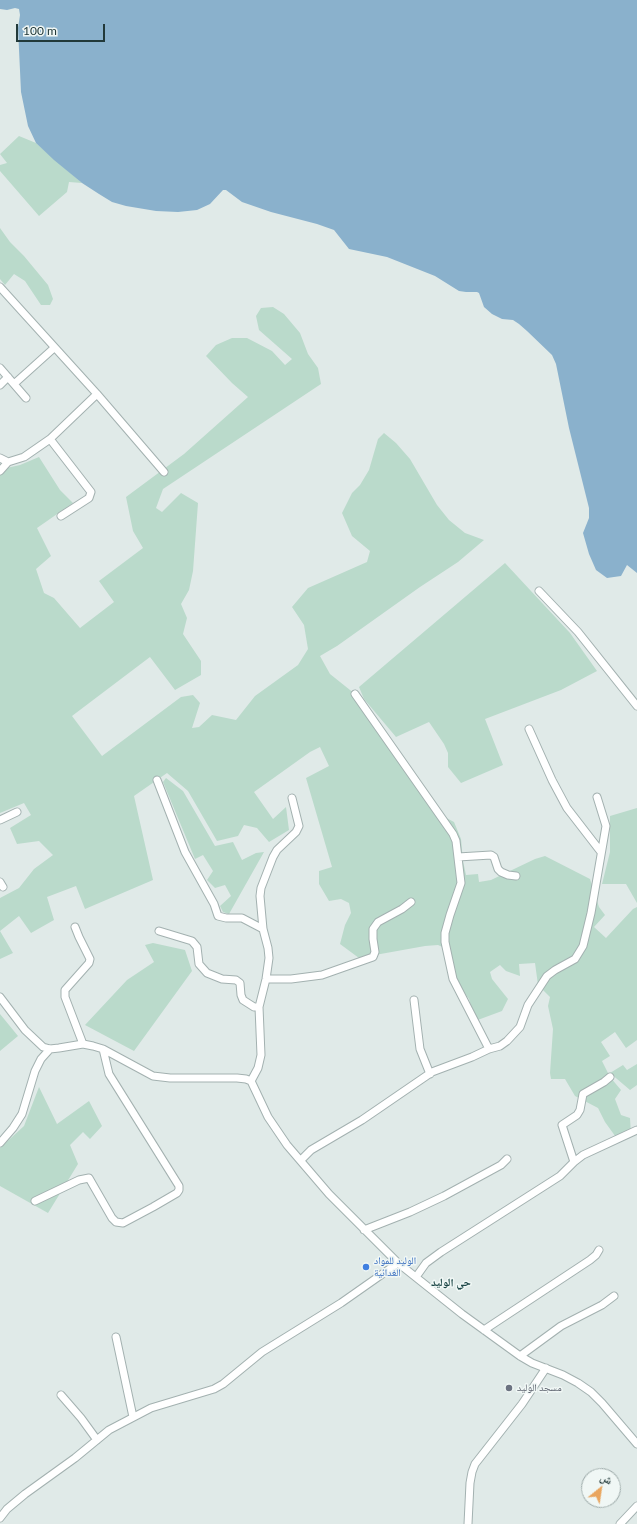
<!DOCTYPE html>
<html>
<head>
<meta charset="utf-8">
<style>
	body { margin:0 }
	#map { position:relative; width:637px; height:1524px; overflow:hidden; background:#e0eae8; font-family:Lato,"Noto Naskh Arabic",sans-serif }
	canvas { display:block }
	.north { position:absolute; left:581px; top:1468px; width:40px; height:40px; box-sizing:border-box; background:#f0f7f5; border:1px solid #9eabaa; border-radius:50%; rotate:30deg; font-size:11px; font-weight:700; line-height:16px; text-align:center; color:#223939 }
	.north::after { content:''; display:block; margin:auto; width:14px; height:18px; background:#e9a55e; clip-path:polygon(50% 0,100% 100%,50% 72%,0 100%) }
	.scale { position:absolute; left:16px; top:24px; width:89px; height:18px; box-sizing:border-box; border:2px solid #223939; border-top:0; padding-left:5px; font-size:12px; line-height:14px; white-space:nowrap; color:#223939; -webkit-text-stroke:3px #f0f7f5; paint-order:stroke }
</style>
</head>
<body>
<div id="map">
<canvas width="637" height="1524"></canvas>
<div class="north">ش</div>
<div class="scale">100 m</div>
</div>
<script>
const c = document.querySelector('canvas').getContext('2d');
c.lineJoin = 'round';
function fill(path, color) { c.fillStyle = color; c.fill(path, 'evenodd'); }
const toPath = rows => new Path2D(rows.map(r => 'M' + r).join(''));
function stroke(path, color, width, dash) { c.strokeStyle = color; c.lineWidth = width; c.lineCap = dash ? 'butt' : 'round'; c.setLineDash(dash || []); c.stroke(path); }
function label(font, color, halo, rows, align = 'center') {
  c.font = font + ' Lato,"Noto Naskh Arabic",sans-serif'; c.lineWidth = 3; c.setLineDash([]); c.textBaseline = 'middle'; c.strokeStyle = halo; c.fillStyle = color; for (const [text, x, y, turn = 0] of rows) {
    c.save(); c.translate(x, y); c.rotate((+turn || 0) * Math.PI / 180); c.textAlign = isNaN(turn) ? turn : align; if (halo) c.strokeText(text, 0, 0); c.fillText(text, 0, 0); c.restore();
  }
}
const green = toPath([
	[19,136,36,143,82,183,69,182,67,192,39,216,0,171,0,165,7,163,0,154],
	[0,228,10,242,24,256,48,285,53,299,50,305,41,305,25,281,14,274,5,285,0,279],
	[273,307,284,314,300,333,308,354,318,368,321,384,163,489,156,508,162,512,181,493,198,503,193,571,189,590,181,604,187,618,183,634,201,661,201,675,175,690,150,657,72,716,102,756,181,697,193,695,200,703,192,728,199,727,212,715,236,720,255,696,298,665,308,649,304,625,292,607,308,588,367,562,370,551,352,536,342,513,352,493,360,485,369,470,378,439,384,433,396,443,410,459,437,505,449,520,465,533,484,540,458,562,420,587,337,646,320,656,330,674,355,694,437,813,454,822,461,839,463,861,466,875,478,874,479,882,491,880,535,859,545,856,590,879,599,907,605,915,594,927,606,938,633,909,637,907,637,1040,626,1048,615,1032,601,1042,610,1056,602,1061,610,1077,621,1090,615,1099,621,1115,630,1118,631,1134,618,1140,605,1122,598,1108,575,1096,565,1079,551,1079,550,1073,553,1029,548,1006,550,997,538,985,535,963,519,964,520,976,506,971,500,965,490,972,492,979,508,999,502,1011,475,1021,469,999,453,979,447,949,438,945,425,946,375,955,363,961,340,944,345,925,351,913,349,903,341,899,329,901,319,884,319,871,332,867,306,778,329,766,320,747,310,752,254,792,273,819,286,807,289,830,269,842,257,828,244,825,238,836,217,841,188,791,167,773,134,796,153,880,85,909,76,886,47,897,54,920,31,933,19,916,0,931,13,953,0,959,0,898,19,888,34,869,53,855,39,841,17,844,10,828,31,815,24,803,0,813,0,471,2,469,20,465,39,457,60,490,73,503,37,528,51,556,36,569,44,593,54,598,80,628,114,602,99,581,143,548,133,531,126,497,184,454,248,397,232,383,206,356,216,345,232,338,247,338,272,351,285,365,292,359,259,330,256,316,261,308],
	[505,563,570,633,597,671,561,690,485,719,503,765,461,783,448,767,448,753,444,744,429,722,396,737,364,699,359,687],
	[166,778,183,791,215,846,233,842,242,860,256,853,264,852,229,914,223,912,220,906,231,896,225,885,215,888,207,880,213,871,203,855,195,859,163,782],
	[637,808,637,903,626,884,602,884,610,852,610,816],
	[153,943,185,950,192,971,134,1051,85,1025,127,980,154,962,145,945],
	[0,1014,18,1036,0,1051],
	[637,1064,637,1085,630,1090,610,1073,623,1065,627,1070],
	[39,1087,57,1124,89,1101,102,1126,90,1139,83,1132,70,1145,78,1164,48,1213,0,1186,0,1148,24,1126]
]);
const water = toPath([
	[0,0,637,0,637,573,627,565,621,576,607,578,596,570,589,554,583,533,589,518,589,508,569,428,556,364,552,355,527,331,519,324,513,320,502,319,492,314,484,307,479,293,477,292,466,292,459,291,435,276,387,257,349,249,334,230,317,224,271,212,242,202,226,190,223,190,210,204,197,210,178,212,156,211,126,206,112,202,99,194,82,183,54,160,36,143,28,126,21,92,18,28,20,15,19,9,15,8,7,10,0,9]
]);
const street = toPath([
	[0,287,97,394,164,472],
	[0,368,26,398],
	[14,384,54,348],
	[0,385,8,377],
	[50,439,91,492,89,498,61,516],
	[0,458,8,462,24,457,50,439,97,394],
	[0,471,8,462],
	[539,591,578,632,637,706],
	[355,694,453,834,456,841,461,883,450,915,445,933,445,942,453,979,489,1049],
	[529,729,552,780,567,808,601,852],
	[157,780,185,852,214,904,218,916,226,918,242,918,263,929],
	[0,820,17,812],
	[458,857,491,855,494,857,498,869,501,872,508,875,516,876],
	[0,882,3,887],
	[75,927,79,937,90,959,89,963,65,990,65,997,83,1044],
	[159,931,192,941,197,947,199,964,207,973,222,979,236,980,240,983,241,995,243,1000,254,1007,259,1007],
	[266,979,291,979,322,975,373,957,375,952,373,939,373,929,378,922,402,909,411,902],
	[0,997,25,1030,43,1047,50,1049,59,1048,83,1044,93,1046,103,1049,153,1076,170,1078,237,1078,246,1079,251,1081,268,1117,287,1145,329,1194,398,1263,462,1314,520,1356,532,1363,563,1375,578,1383,591,1392,602,1403,637,1444],
	[414,1000,420,1049,430,1074],
	[251,1081,258,1068,261,1055,259,1007,266,979,269,958,268,948,263,929,260,896,261,888,273,857,277,850,296,832,299,826,292,798],
	[0,1143,13,1128,22,1114,35,1071,41,1059,50,1049],
	[301,1160,311,1150,362,1120,432,1072,472,1057,489,1049,500,1046,507,1041,520,1027,528,1005,547,976,555,970,575,959,583,946,591,913,606,826,597,797],
	[574,1162,562,1125,577,1115,580,1110,583,1094,604,1082,610,1077],
	[35,1201,79,1180,89,1178,112,1218,116,1222,123,1223,153,1207,177,1193,179,1190,179,1186,109,1074,103,1049],
	[364,1230,410,1212,444,1196,501,1165,507,1159],
	[416,1277,426,1263,441,1252,560,1176,574,1162,583,1155,637,1130],
	[484,1330,590,1260,596,1255,599,1250],
	[116,1337,133,1417],
	[520,1356,561,1326,602,1305,614,1296],
	[61,1395,81,1418,97,1440],
	[0,1518,7,1509,25,1494,75,1458,109,1430,151,1408,214,1389,223,1384,262,1352,341,1303,398,1263],
	[468,1524,470,1483,472,1472,475,1464,522,1404,546,1368],
	[620,1524,637,1506]
]);
const markers = [
	[366,1267,4,"#3f7fe0"],
	[509,1388,4,"#6b7280"]
];
const shopNames = [
	["الوليد للمواد",374,1261],
	["الغدائية",374,1273]
];
const worshipNames = [
	["مسجد الوليد",517,1388]
];
const neighbourhoodNames = [
	["حي الوليد",451,1282]
];
fill(green, '#badacb');
fill(water, '#8ab1cc');
stroke(street, '#a3b1b0', 9);
stroke(street, '#fff', 7);
for (const [x, y, r, color] of markers) { const dot = new Path2D(); dot.arc(x, y, r, 0, 2 * Math.PI); c.fillStyle = color; c.fill(dot); stroke(dot, '#f0f7f5', 1.5); }
label('10px', '#366cbe', '#f0f7f5', shopNames, 'left');
label('10px', '#5b616d', '#f0f7f5', worshipNames, 'left');
label('bold 11px', '#1f4949', '#f0f7f5', neighbourhoodNames);
</script>
</body>
</html>
